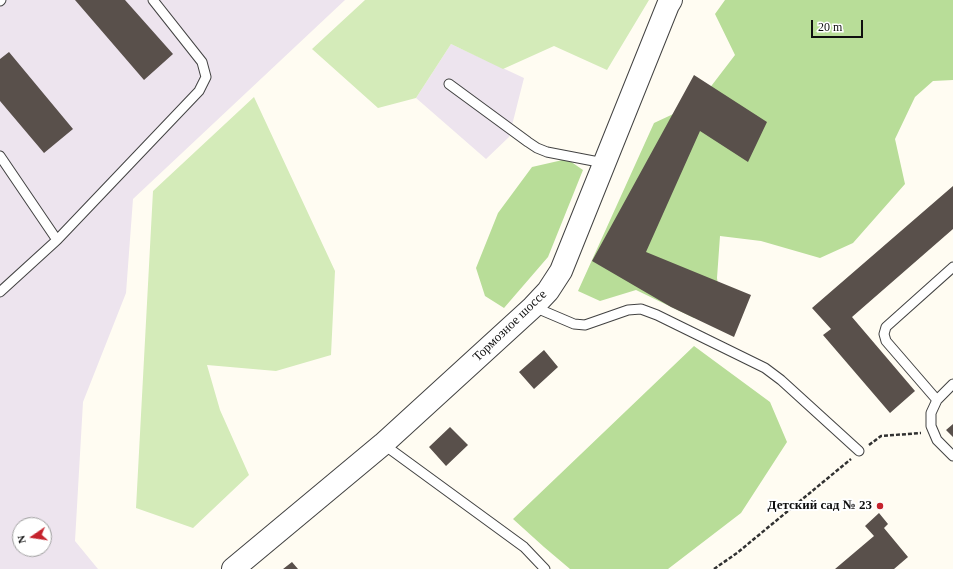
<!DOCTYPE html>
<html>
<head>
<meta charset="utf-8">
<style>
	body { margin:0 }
	#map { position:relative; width:953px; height:569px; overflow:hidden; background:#fffcf2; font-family:Georgia,serif }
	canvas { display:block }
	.north { position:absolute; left:12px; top:517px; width:40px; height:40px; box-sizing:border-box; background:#fff; border:1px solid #9f9f9f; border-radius:50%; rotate:257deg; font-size:11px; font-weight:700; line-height:16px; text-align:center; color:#0f0f0f }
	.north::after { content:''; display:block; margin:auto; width:14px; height:18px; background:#c5222c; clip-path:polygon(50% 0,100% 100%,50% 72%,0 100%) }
	.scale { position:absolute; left:811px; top:20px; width:52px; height:18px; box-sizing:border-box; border:2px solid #0f0f0f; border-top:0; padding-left:5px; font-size:12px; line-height:14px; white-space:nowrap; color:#0f0f0f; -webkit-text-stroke:3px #fff; paint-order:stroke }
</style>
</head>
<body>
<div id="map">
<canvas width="953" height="569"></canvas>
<div class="north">N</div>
<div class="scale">20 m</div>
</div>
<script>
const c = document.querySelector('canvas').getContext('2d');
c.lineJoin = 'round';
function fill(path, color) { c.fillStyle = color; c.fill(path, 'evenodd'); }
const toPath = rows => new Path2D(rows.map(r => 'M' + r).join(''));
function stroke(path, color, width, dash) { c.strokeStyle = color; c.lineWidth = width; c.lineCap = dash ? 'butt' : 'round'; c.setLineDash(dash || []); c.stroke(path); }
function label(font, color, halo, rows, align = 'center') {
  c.font = font + ' Georgia,serif'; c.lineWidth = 4; c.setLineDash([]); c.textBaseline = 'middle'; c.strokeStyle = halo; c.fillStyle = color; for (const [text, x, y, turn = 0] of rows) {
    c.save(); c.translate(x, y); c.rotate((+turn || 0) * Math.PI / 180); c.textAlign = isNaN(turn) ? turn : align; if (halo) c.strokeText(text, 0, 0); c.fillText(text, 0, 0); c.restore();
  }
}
const industrial = toPath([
	[0,0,345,0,133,199,126,293,83,402,75,541,98,569,0,569],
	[20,525,44,525,44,549,20,549],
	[451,44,524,78,509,137,486,159,416,98]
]);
const green = toPath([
	[365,0,649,0,607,70,554,46,503,69,451,44,416,98,378,108,312,49],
	[254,97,335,271,331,355,276,371,207,365,220,410,249,475,193,528,136,508,153,191]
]);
const forest = toPath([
	[725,0,953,0,953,80,933,81,915,97,895,139,905,184,853,243,820,258,761,241,720,236,717,278,722,311,694,318,636,290,600,301,578,291,654,123,699,102,735,55,715,14],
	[567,159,583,170,548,257,504,308,485,296,476,268,498,213,532,167],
	[694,346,770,402,787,442,741,513,668,569,570,569,544,547,513,519]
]);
const building = toPath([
	[75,0,125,0,173,54,144,80],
	[9,52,73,129,44,153,0,101,0,59],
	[694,75,767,122,748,162,700,131,646,252,751,295,734,337,671,307,592,261],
	[953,186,953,229,852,317,915,391,890,413,823,335,831,329,812,308],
	[544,350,558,367,534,389,519,372],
	[953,424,953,437,946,430],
	[450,427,468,445,446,466,429,447],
	[879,513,888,524,884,528,908,557,894,569,835,569,874,536,865,526],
	[292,562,298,569,283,569]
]);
const path = toPath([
	[869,445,881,436,921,433],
	[714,569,737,553,851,459]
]);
const service = toPath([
	[0,1,1,0],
	[449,84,528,142,537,148,547,152,604,163],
	[0,156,57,240],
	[953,267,886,327,884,334,886,341,937,400,931,413,931,426,937,440,953,456],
	[0,292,57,240,199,91,206,77,202,62,153,0],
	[534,307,574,324,585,325,628,310,641,309,657,315,765,368,781,380,859,451],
	[937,400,953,384],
	[383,444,524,547,545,569]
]);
const tertiary = toPath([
	[233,569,383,444,533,307,548,291,561,271,668,5,671,0]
]);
const markers = [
	[880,506,4,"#c5222c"]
];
const streetNames = [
	["Тормозное шоссе",510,326,-44]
];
const poiNames = [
	["Детский сад № 23",872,506]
];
fill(industrial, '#ede4ee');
fill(green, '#d4ebb9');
fill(forest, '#b8dd98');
fill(building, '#59504b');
stroke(service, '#424242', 11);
stroke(tertiary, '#424242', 24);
stroke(path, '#313131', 2.5, [4, 2]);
stroke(service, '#fff', 9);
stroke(tertiary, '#fff', 22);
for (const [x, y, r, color] of markers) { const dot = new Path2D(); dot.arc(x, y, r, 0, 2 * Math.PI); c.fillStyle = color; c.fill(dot); stroke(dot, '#fff', 1.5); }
label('13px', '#0f0f0f', '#fff', streetNames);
label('bold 13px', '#0f0f0f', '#fff', poiNames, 'right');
</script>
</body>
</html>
